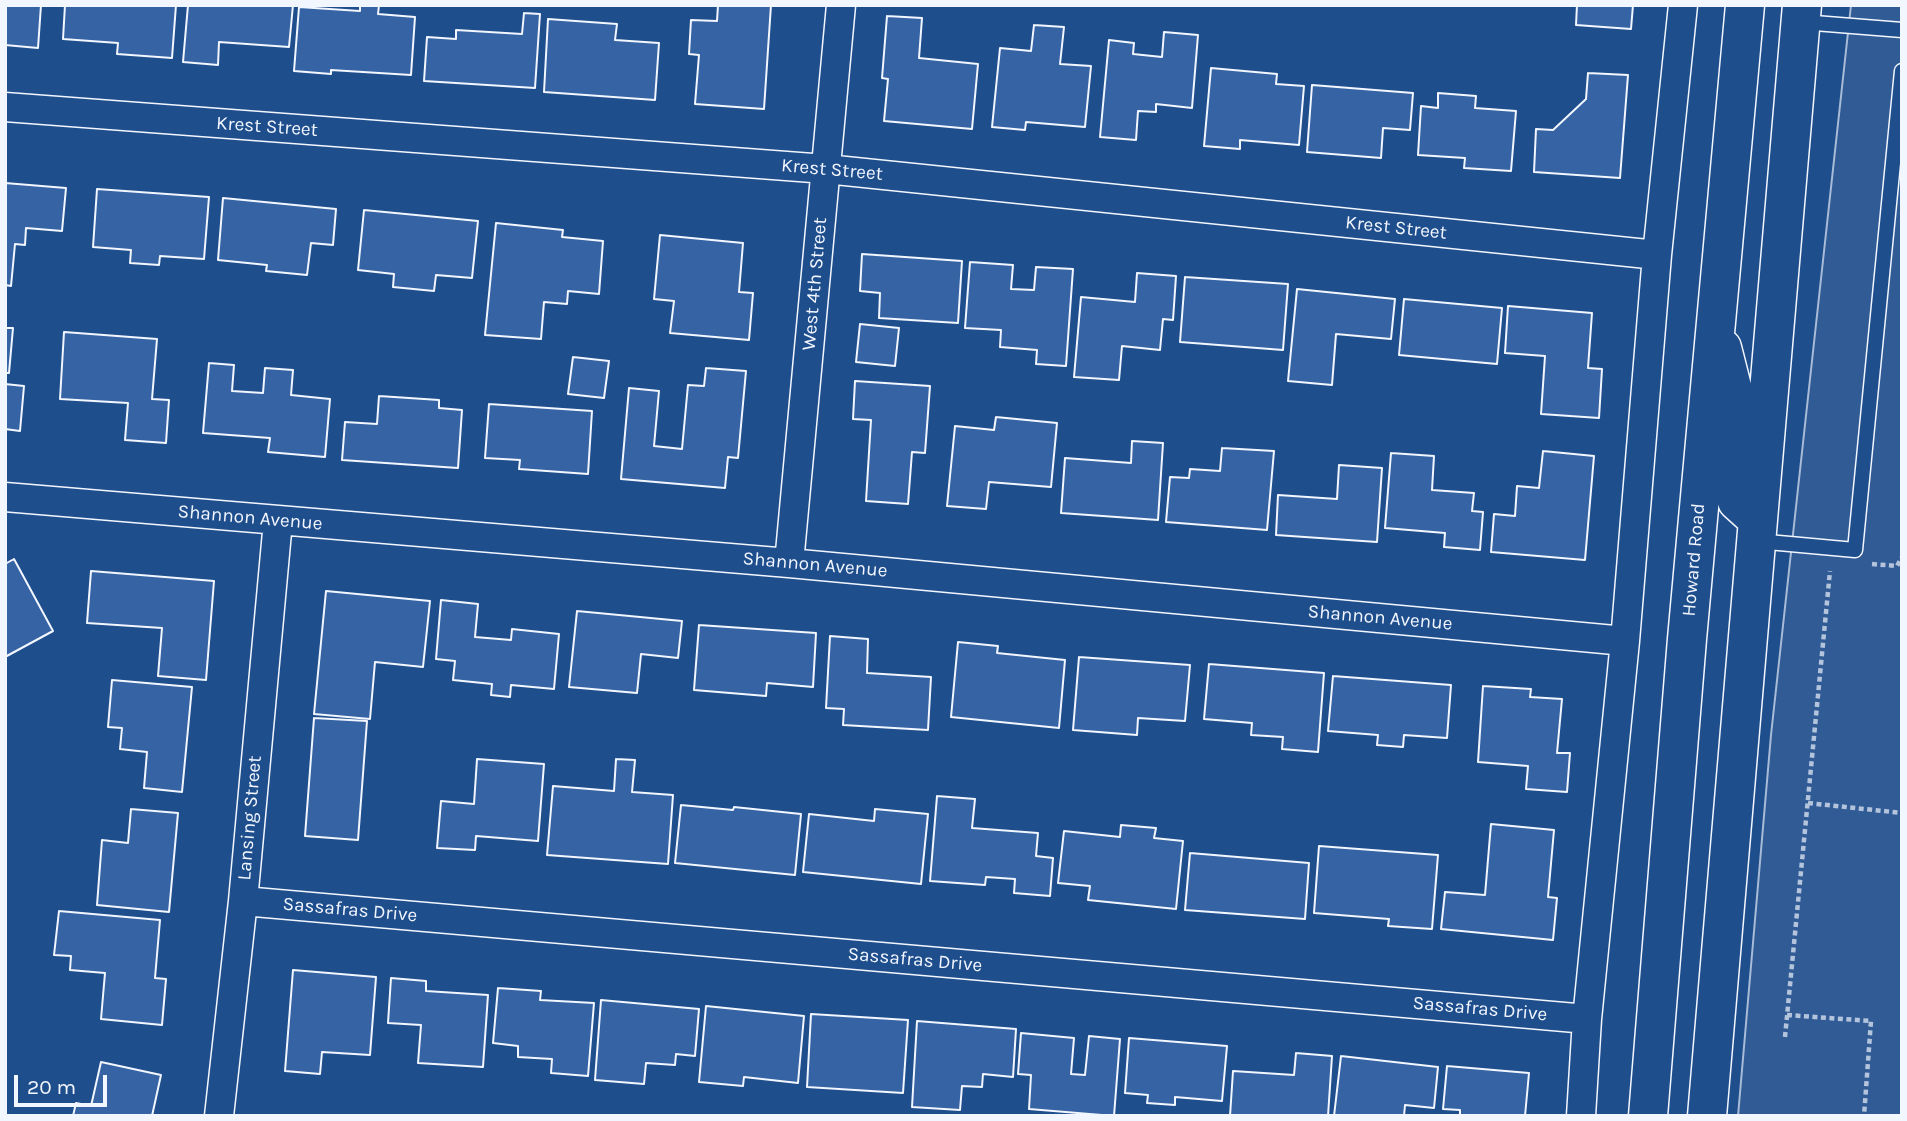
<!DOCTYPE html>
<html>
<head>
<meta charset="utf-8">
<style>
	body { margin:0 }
	#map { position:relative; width:1907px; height:1121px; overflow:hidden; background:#1f4e8c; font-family:Karla,sans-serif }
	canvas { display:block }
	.frame { position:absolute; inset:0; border:7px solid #f2f6ff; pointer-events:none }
	.scale { position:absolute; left:14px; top:1075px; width:93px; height:32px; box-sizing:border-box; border:4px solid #f2f6ff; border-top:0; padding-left:9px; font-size:21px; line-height:24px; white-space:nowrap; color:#f2f6ff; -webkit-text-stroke:5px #1f4e8c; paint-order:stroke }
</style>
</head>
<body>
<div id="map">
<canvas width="1907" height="1121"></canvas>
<div class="frame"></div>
<div class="scale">20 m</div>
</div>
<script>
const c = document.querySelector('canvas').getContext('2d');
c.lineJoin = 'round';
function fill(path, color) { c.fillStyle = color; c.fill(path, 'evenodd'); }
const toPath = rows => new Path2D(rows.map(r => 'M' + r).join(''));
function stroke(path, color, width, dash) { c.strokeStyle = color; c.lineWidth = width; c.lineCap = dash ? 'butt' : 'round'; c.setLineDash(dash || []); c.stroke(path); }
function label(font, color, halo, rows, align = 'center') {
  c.font = font + ' Karla,sans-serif'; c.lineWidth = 5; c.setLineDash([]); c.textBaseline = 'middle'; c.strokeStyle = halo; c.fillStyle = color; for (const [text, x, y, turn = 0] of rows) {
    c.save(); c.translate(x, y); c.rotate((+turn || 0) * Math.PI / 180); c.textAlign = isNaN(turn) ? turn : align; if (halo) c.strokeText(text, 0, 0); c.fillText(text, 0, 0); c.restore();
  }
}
const built = toPath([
	[1851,5,1902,5,1902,1116,1738,1116,1771,735,1851,5]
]);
const building = toPath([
	[5,5,41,5,38,48,5,45,5,5],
	[65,5,176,5,172,58,117,54,118,43,63,39,65,5],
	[188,5,293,5,289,47,219,42,218,65,183,62,188,5],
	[360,5,379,5,378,14,415,17,411,75,331,70,331,74,294,71,299,7,360,11,360,5],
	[718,5,771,5,764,109,695,104,699,55,689,54,691,20,717,21,718,5],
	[1577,5,1633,5,1631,29,1576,25,1577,5],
	[524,13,540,14,535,88,424,81,427,37,456,39,456,30,522,34,524,13],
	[887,16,922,18,919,58,978,64,972,129,884,121,888,79,882,78,887,16],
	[548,19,617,24,615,40,659,43,655,100,544,92,548,19],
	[1034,25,1064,27,1060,64,1091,66,1085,127,1026,122,1025,130,992,127,1000,48,1031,51,1034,25],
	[1164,32,1198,35,1192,108,1156,104,1156,112,1138,111,1136,140,1100,137,1109,40,1134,43,1133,54,1162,57,1164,32],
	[1211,68,1277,74,1276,84,1304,86,1299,145,1240,140,1240,149,1204,146,1211,68],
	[1588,73,1628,75,1620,178,1534,172,1536,129,1553,130,1586,99,1588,73],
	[1312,85,1413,93,1410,130,1383,128,1381,158,1307,152,1312,85],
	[1438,93,1476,96,1475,108,1516,111,1511,171,1464,168,1465,158,1418,155,1421,106,1438,108,1438,93],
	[5,183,66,188,62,231,26,228,25,245,15,244,11,286,5,285,5,183],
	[97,189,209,197,204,259,160,256,159,265,130,263,131,250,93,247,97,189],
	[223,198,336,209,333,245,311,243,307,275,266,271,267,265,218,260,223,198],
	[364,210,478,221,472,278,436,275,434,291,393,287,394,274,358,270,364,210],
	[496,223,563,230,562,237,603,241,599,294,568,291,567,304,544,302,541,339,485,335,496,223],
	[660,235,743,243,739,292,753,293,749,340,670,333,674,301,654,299,660,235],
	[862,254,962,261,958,323,879,318,880,293,860,291,862,254],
	[970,262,1013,265,1011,289,1034,290,1036,267,1073,269,1066,366,1036,364,1037,350,1000,347,1001,330,965,328,970,262],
	[1137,273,1176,276,1173,320,1163,319,1160,350,1122,346,1119,380,1074,377,1081,297,1135,302,1137,273],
	[1185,277,1288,284,1283,350,1180,342,1185,277],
	[1297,289,1395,299,1391,339,1336,334,1332,385,1288,381,1297,289],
	[1404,299,1502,308,1497,364,1399,355,1404,299],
	[1508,306,1592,313,1588,368,1602,369,1599,418,1541,414,1545,356,1505,353,1508,306],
	[860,324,899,328,895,366,856,362,860,324],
	[5,328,13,328,9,373,5,373,5,328],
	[64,332,157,339,152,399,169,400,166,443,125,440,128,403,60,399,64,332],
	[573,357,609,361,604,398,568,394,573,357],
	[209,363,234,365,232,391,263,393,265,368,293,370,291,395,330,399,325,457,268,452,270,438,203,433,209,363],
	[706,368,746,371,738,458,728,457,725,488,621,479,629,388,659,391,654,446,682,449,688,385,704,386,706,368],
	[855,381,930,386,925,453,912,452,908,504,866,501,871,420,853,419,855,381],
	[5,384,24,386,20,431,5,429,5,384],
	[379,396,439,400,439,408,462,410,458,468,342,460,345,422,377,424,379,396],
	[489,404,592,411,588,474,519,469,520,460,485,458,489,404],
	[996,417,1057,423,1051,487,989,482,986,509,947,506,955,426,994,430,996,417],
	[1132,441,1163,443,1158,520,1061,513,1065,458,1131,463,1132,441],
	[1222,448,1274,451,1267,530,1166,522,1170,477,1189,478,1190,469,1220,471,1222,448],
	[1543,451,1594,456,1585,560,1491,552,1494,514,1515,516,1517,486,1539,488,1543,451],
	[1391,453,1434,456,1432,490,1474,493,1472,511,1483,512,1480,550,1444,547,1445,533,1385,528,1391,453],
	[1339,465,1382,468,1377,542,1276,535,1278,495,1337,499,1339,465],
	[14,559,53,631,5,657,5,564,14,559],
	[91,571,214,581,206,680,158,676,162,628,87,623,91,571],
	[326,591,430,601,423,667,375,662,370,719,314,714,326,591],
	[441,600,478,604,475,637,511,640,512,629,559,634,554,689,511,685,510,697,491,695,492,684,453,680,455,661,436,659,441,600],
	[577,611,682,621,678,658,641,654,637,693,569,687,577,611],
	[699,625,816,633,813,687,767,683,766,696,694,690,699,625],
	[830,636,868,639,867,673,931,677,928,730,843,725,844,709,826,708,830,636],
	[958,642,998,646,997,653,1065,660,1059,728,951,717,958,642],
	[1079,657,1190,665,1185,721,1138,718,1137,735,1073,730,1079,657],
	[1209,664,1324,673,1318,752,1282,749,1283,737,1251,735,1252,723,1204,719,1209,664],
	[1333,676,1451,685,1447,738,1404,735,1403,747,1377,745,1378,735,1328,731,1333,676],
	[112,680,192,687,182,792,144,788,147,752,120,749,122,728,108,727,112,680],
	[1483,686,1531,689,1530,697,1562,699,1557,753,1570,753,1567,792,1526,789,1528,766,1478,762,1483,686],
	[314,718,367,721,358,840,305,836,314,718],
	[477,759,544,764,538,841,476,836,475,850,437,848,441,801,474,804,477,759],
	[616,759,635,760,632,792,673,795,668,864,547,855,553,786,614,791,616,759],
	[937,796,975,799,972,828,1038,833,1036,856,1053,858,1050,896,1014,893,1015,879,986,877,985,885,930,881,937,796],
	[681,805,733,810,734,807,801,814,795,875,675,863,681,805],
	[131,809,178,813,169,912,97,905,102,840,128,843,131,809],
	[875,809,928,814,921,884,803,872,809,814,874,821,875,809],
	[1491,824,1554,830,1548,897,1557,898,1553,940,1441,929,1445,892,1485,895,1491,824],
	[1121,825,1156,828,1154,838,1183,841,1176,909,1088,900,1090,886,1058,883,1064,831,1120,837,1121,825],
	[1319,846,1438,855,1432,929,1388,926,1389,919,1314,913,1319,846],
	[1190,853,1309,863,1305,919,1185,910,1190,853],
	[59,911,160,920,155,978,166,979,162,1025,101,1019,105,973,70,970,71,956,54,955,59,911],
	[293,970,376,977,370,1055,322,1052,320,1074,285,1071,293,970],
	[391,978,426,981,426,991,488,995,483,1067,418,1063,421,1025,388,1023,391,978],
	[498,988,541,991,540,1000,594,1003,588,1076,551,1073,552,1059,518,1057,518,1046,493,1043,498,988],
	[601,1000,699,1009,695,1056,676,1054,675,1065,646,1063,644,1084,595,1080,601,1000],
	[706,1006,804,1016,798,1083,744,1077,743,1086,699,1082,706,1006],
	[811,1014,908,1020,903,1093,807,1087,811,1014],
	[917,1021,1016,1029,1013,1077,983,1074,982,1087,962,1086,960,1110,912,1107,917,1021],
	[1021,1033,1074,1038,1071,1074,1085,1075,1089,1036,1120,1039,1114,1116,1029,1109,1031,1075,1018,1074,1021,1033],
	[1129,1038,1227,1046,1222,1101,1175,1097,1175,1105,1147,1103,1148,1095,1125,1093,1129,1038],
	[1296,1053,1332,1056,1328,1116,1230,1116,1233,1071,1294,1075,1296,1053],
	[1341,1056,1438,1067,1434,1108,1405,1105,1404,1116,1334,1116,1341,1056],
	[101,1062,161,1075,152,1116,73,1116,76,1103,91,1106,101,1062],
	[1447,1066,1529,1073,1525,1116,1460,1116,1460,1110,1443,1109,1447,1066]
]);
const path = toPath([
	[1872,564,1897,566,1902,557],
	[1808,803,1902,813],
	[1787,1015,1871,1021,1864,1116],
	[1785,1037,1830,571]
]);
const lane = toPath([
	[1802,22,1902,30],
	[1757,541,1855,550,1902,71]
]);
const street = toPath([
	[5,107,826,169,1657,255],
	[5,497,789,563,1625,641],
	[789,563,841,5],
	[243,901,1587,1019],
	[219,1116,243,901,278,521],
	[1581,1116,1587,1019,1625,641,1657,255,1683,5]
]);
const secondary = toPath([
	[1722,348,1736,403,1731,465,1737,501,1758,520],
	[1648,1116,1687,639,1745,5],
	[1707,1116,1802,5]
]);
const streetNames = [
	["Krest Street",267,127,4],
	["Krest Street",832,170,5],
	["Krest Street",1396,228,6],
	["West 4th Street",815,284,-85],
	["Shannon Avenue",250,518,5],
	["Howard Road",1694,560,-85],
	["Shannon Avenue",815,565,5],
	["Shannon Avenue",1380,618,5],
	["Lansing Street",250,818,-85],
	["Sassafras Drive",350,910,5],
	["Sassafras Drive",915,960,5],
	["Sassafras Drive",1480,1009,5]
];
fill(built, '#305b95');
stroke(built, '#a8bbd7', 2);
fill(building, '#3563a3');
stroke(building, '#f2f6ff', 2);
stroke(lane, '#f2f6ff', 17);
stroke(street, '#f2f6ff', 31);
stroke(secondary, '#f2f6ff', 41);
stroke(path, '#b3c4dc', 4.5, [5, 3.5]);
stroke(lane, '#1f4e8c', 14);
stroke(street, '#1f4e8c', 28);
stroke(secondary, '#1f4e8c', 38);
label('19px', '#f2f6ff', '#1f4e8c', streetNames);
</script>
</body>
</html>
